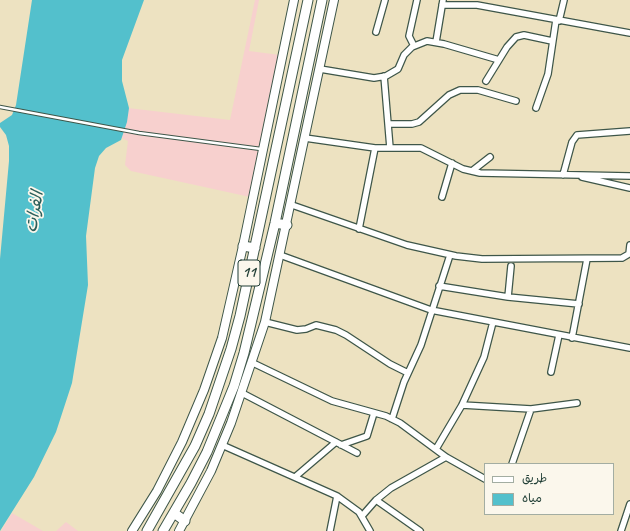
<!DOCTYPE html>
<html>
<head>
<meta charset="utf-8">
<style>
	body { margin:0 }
	#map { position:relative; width:630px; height:531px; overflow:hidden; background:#ede2c1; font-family:Caveat,"Playpen Sans Arabic",sans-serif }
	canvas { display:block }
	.legend { position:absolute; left:484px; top:463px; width:130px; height:52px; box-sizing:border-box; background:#fbf7ec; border:1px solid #a3ada2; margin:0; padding:5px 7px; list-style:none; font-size:12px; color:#1f3d34 }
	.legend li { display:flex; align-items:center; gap:8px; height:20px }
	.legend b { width:20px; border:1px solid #a3ada2 }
</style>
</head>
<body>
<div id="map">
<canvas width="630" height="531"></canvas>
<ul class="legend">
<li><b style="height:5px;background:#fff"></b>طريق</li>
<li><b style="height:11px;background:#53c0cc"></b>مياه</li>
</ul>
</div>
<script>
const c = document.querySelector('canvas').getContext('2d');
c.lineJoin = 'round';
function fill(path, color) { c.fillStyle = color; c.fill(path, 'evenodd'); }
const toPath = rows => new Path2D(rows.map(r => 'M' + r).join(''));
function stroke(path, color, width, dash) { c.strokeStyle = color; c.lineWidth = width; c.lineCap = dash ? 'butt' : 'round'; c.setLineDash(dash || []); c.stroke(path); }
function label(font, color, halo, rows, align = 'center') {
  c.font = font + ' Caveat,"Playpen Sans Arabic",sans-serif'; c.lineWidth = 3.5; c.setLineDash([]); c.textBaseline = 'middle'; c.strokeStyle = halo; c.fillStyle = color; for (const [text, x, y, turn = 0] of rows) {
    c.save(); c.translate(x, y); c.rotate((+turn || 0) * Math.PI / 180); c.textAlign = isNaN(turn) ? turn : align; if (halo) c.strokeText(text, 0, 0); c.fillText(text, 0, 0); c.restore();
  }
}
const built = toPath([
	[255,0,259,0,249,51,280,55,250,197,131,171,125,165,128,141,117,136,128,108,230,120],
	[12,513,43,531,1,531],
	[66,522,78,531,56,531]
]);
const water = toPath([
	[32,0,144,0,122,60,122,81,129,108,127,122,121,140,106,148,99,156,95,168,86,236,88,285,72,383,56,432,34,477,0,531,0,259,9,161,9,146,6,135,0,127,0,123,12,115,16,105]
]);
const service = toPath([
	[0,107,139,133,261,149]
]);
const minor = toPath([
	[442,5,477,5,630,33],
	[559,21,564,0],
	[376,32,385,0],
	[436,42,443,0],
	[414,46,409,36,417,0],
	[320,69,374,78,386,76,398,69,404,55,412,47,427,41,444,44,499,60],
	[384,76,390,148],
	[486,81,507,47,516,37,524,35,552,41],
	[536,108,548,74,556,20],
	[388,124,412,124,419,122,449,95,460,90,478,90,516,101],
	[305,138,375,148,421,148,463,169,480,173,630,176],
	[472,171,490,157],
	[563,175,572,142,577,135,630,131],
	[582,177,630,188],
	[442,197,452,163],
	[292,205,407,245,456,256,482,259,622,258,629,254,630,245],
	[359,229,375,148],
	[280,255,431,310,630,348],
	[439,286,508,297,579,304],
	[508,297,511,266],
	[265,322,297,330,306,329,316,325,336,330,346,335,390,364,408,373],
	[572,338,587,259],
	[253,363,332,401,386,416,400,423,446,457,485,479],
	[551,372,559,335],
	[242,393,357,453],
	[462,405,531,409,577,403],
	[392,419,404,382,421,345,450,255],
	[222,445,337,496,359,512,370,531],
	[341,445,367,436,374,413],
	[436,449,462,405,484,357,493,322],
	[512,464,531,409],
	[295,477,336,442],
	[376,500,420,531],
	[362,516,376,500,391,488,446,457],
	[330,531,337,496],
	[621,531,630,504]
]);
const secondary = toPath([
	[132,531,157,491,182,442,204,390,222,338,243,246,294,0],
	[179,531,211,471,231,423,265,322,334,0]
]);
const trunk = toPath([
	[275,223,287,225],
	[243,246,255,248],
	[174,513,185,521],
	[147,531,195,446,209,414,231,349,240,316,308,0],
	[163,531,191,483,207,452,234,386,244,353,275,223,322,0]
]);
const shields = [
	[249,273,22]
];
const shieldNames = [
	["11",249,273]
];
const waterNames = [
	["الفرات",35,212,-80]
];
fill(built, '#f7d0ce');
fill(water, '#53c0cc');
stroke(service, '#3e5649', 4.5);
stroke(minor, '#3e5649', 8);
stroke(secondary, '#3e5649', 10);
stroke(trunk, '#3e5649', 11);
stroke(service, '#fff', 2.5);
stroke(minor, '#fff', 5.5);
stroke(secondary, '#fff', 8);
stroke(trunk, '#fff', 9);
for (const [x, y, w] of shields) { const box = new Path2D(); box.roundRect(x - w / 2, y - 13, w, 26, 3); c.fillStyle = '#fbf7ec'; c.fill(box); stroke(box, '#1f3d34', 1); }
label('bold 15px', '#1f3d34', null, shieldNames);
label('italic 17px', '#2c5e5a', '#fbf7ec', waterNames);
</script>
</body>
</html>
